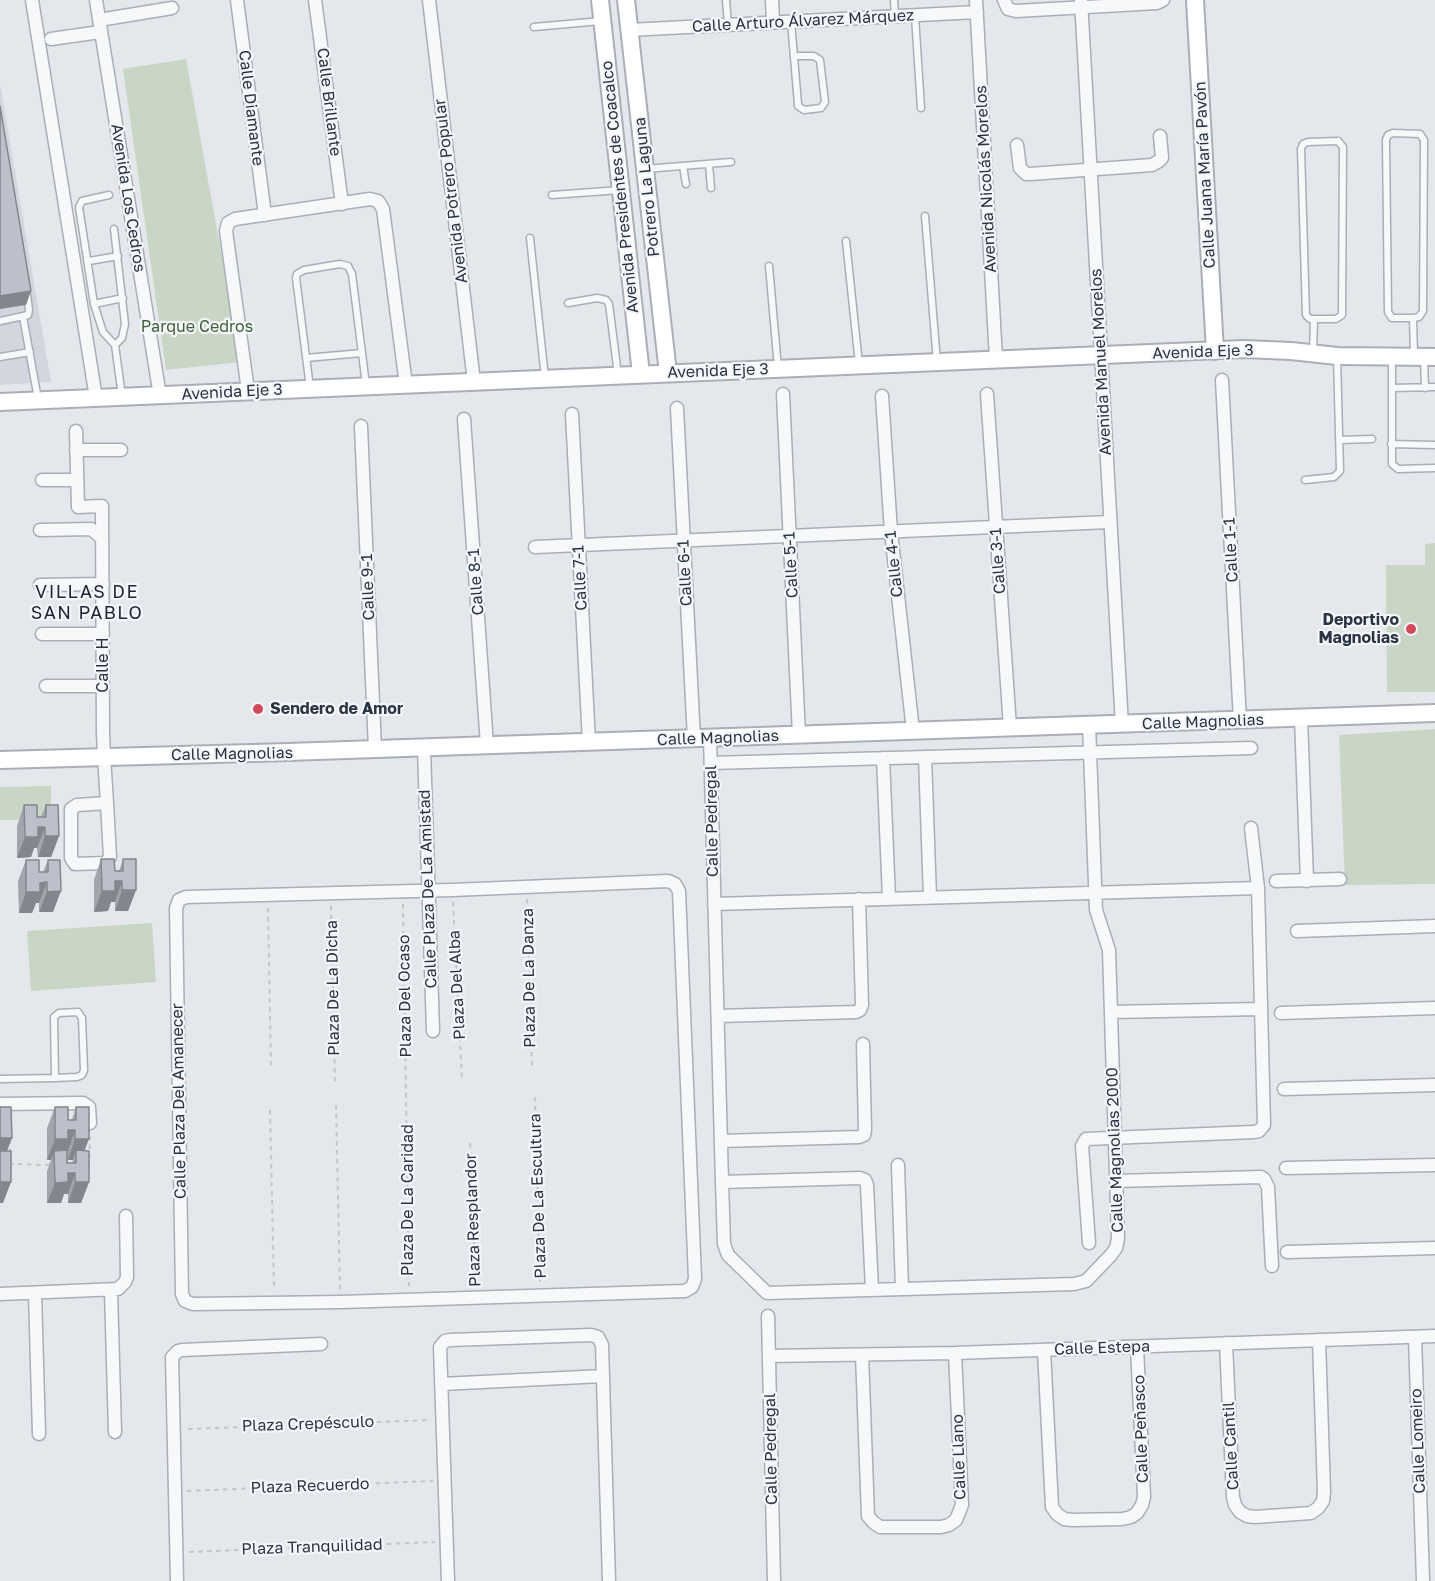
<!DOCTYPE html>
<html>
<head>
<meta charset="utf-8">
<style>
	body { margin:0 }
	canvas { display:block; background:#e4e7ec }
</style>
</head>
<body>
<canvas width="1435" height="1581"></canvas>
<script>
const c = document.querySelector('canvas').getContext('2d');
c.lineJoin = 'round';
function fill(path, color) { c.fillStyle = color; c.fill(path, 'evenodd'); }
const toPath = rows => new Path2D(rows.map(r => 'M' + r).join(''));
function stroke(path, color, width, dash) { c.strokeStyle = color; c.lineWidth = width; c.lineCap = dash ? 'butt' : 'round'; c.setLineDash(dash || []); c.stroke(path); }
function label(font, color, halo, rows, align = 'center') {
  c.font = font + ' "Golos Text",sans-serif'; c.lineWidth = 4.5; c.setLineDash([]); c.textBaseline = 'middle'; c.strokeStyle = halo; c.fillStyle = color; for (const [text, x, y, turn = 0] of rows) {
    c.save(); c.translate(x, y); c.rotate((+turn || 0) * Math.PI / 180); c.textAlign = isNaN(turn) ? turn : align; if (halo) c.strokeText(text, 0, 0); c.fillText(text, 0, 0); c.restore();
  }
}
const built = toPath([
	[0,84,51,382,0,385]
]);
const green = toPath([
	[186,59,241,362,166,370,123,69],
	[1435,543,1435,692,1387,692,1386,565,1425,565,1425,544],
	[1435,729,1435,884,1345,885,1339,735],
	[51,786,51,819,0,820,0,787],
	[152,923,156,982,31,991,27,931]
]);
const path = toPath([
	[527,899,532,1067],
	[453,902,462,1079],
	[403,904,409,1288],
	[331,906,335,1083],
	[268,908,271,1067],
	[535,1097,540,1283],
	[336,1105,340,1290],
	[270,1110,274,1289],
	[470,1143,476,1285],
	[10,1153,10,1140],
	[9,1164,51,1165],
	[87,1165,89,1165,90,1137],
	[188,1429,431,1420],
	[187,1491,433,1481],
	[189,1552,435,1542]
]);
const lane = toPath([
	[726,0,728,25],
	[894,0,895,16],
	[915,16,921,108],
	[791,22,798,104,798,106,804,110,821,108,825,102,820,60,814,56,794,56],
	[534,27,601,21],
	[1393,133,1420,134,1424,140,1423,311,1419,317,1413,318,1392,318,1388,312,1386,140,1388,135,1393,133],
	[1338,141,1343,147,1342,315,1336,319,1310,319,1306,315,1301,149,1303,144,1308,142,1338,141],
	[709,164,711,188],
	[683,166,686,184],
	[645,169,731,162],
	[109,195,82,201,79,207,94,304,103,332,115,345,122,396],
	[552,195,620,190],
	[925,216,937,362],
	[114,229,125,324,122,338,115,345],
	[530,238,545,378],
	[846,241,859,364],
	[89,261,118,256],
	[769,266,778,368],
	[568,303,597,298,606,300,609,304,618,375],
	[94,304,123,298],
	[23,317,38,399],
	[1413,318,1414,356],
	[0,321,28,315,29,310,27,294],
	[1313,353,1314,320],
	[0,357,30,352],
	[1424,357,1425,388],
	[306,358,362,353],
	[1392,358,1392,464,1398,469,1435,468],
	[310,388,296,278,297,274,304,270,340,264,348,266,352,274,366,385],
	[1392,388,1435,387],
	[1340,440,1372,439],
	[1391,444,1435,445],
	[1305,480,1334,477,1340,471,1337,357],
	[0,1079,55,1078,77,1077,82,1075,84,1070,82,1018,78,1012,59,1013,54,1017,55,1078]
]);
const street = toPath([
	[32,0,96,398],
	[96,0,160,396],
	[237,0,265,215],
	[315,0,342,204],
	[429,0,474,382],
	[772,0,773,22],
	[976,0,996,359],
	[1004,0,1008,9,1016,11,1157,3,1163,0],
	[1081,0,1122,725],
	[99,20,172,8],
	[629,30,977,12],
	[51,39,100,32],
	[1017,145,1020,168,1026,174,1030,174,1152,165,1159,161,1162,158,1160,136],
	[1222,380,1240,721],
	[248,391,226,231,228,223,235,219,370,199,378,201,383,209,406,385],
	[783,394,799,735],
	[987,394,1010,727],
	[882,396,891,532,913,731],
	[677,408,694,739],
	[572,414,589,742],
	[464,419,487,745],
	[361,426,375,749],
	[76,431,78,507,102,506,103,733,104,756,107,803,110,857,106,863,75,864,71,858,71,809,77,805,107,803],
	[76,450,121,450],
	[42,480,77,480],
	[40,530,91,529,102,538],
	[535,547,1109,522],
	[40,585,103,584],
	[42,634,103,634],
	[46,686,102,686],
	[1301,718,1307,881],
	[710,738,722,1182,724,1244,728,1255,767,1293,1074,1284,1086,1281,1111,1255,1116,1248,1118,1239,1109,950,1096,910,1089,725],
	[424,748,433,1031],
	[925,757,930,897],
	[883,758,889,898],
	[711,763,1251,748],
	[668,881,675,884,679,891,695,1279,692,1287,685,1291,341,1302,193,1304,185,1301,182,1294,176,908,179,900,186,897,452,890,668,881],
	[1276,881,1340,879],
	[714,904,1258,888],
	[1297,931,1435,926],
	[1111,1012,1260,1009],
	[1281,1013,1435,1008],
	[718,1016,856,1012,860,1010,862,1005,859,899],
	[1284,1089,1435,1085],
	[0,1104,83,1103,89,1107,90,1123],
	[721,1141,859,1137,864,1135,865,1130,863,1044],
	[898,1165,902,1289],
	[1286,1168,1435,1165],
	[1116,1181,1261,1177,1264,1179,1268,1187,1272,1266],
	[722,1182,860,1178,865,1180,867,1185,872,1290],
	[1089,1243,1082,1146,1086,1139,1254,1132,1259,1131,1264,1125,1258,888,1251,828],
	[1287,1252,1435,1248],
	[111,1291,115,1432],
	[35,1293,39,1434],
	[0,1294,118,1289,125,1282,127,1277,126,1216],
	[768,1316,774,1581],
	[1415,1337,1423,1581],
	[1226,1343,1233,1497,1235,1505,1240,1512,1247,1516,1255,1517,1311,1513,1318,1508,1323,1501,1324,1492,1319,1340],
	[1044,1350,1052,1507,1057,1514,1064,1519,1072,1520,1122,1519,1131,1517,1137,1513,1142,1505,1144,1497,1137,1347],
	[862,1355,868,1516,873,1522,880,1527,941,1527,949,1525,956,1520,962,1505,955,1353],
	[769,1356,955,1353,1435,1336],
	[441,1384,603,1376],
	[177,1581,172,1357,178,1351,182,1350,321,1344],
	[448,1581,440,1347,445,1341,450,1340,591,1335,598,1337,602,1345,609,1581]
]);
const secondary = toPath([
	[600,0,641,374],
	[626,0,668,373],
	[1195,0,1215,351],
	[0,402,1244,349,1291,351,1337,356,1435,357],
	[0,760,288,752,1435,713]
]);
const wall = toPath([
	[24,805,37,817,41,817,46,805,59,836,51,857,38,857,37,848,34,848,31,857,17,858,17,826],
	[101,859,115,871,119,871,123,859,136,890,128,911,115,911,115,902,111,902,108,911,94,912,94,880],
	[26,860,39,872,43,872,48,860,53,912,39,912,39,903,36,903,32,913,19,913,18,881],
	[55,1107,68,1120,72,1120,76,1107,85,1150,89,1182,81,1203,68,1203,68,1194,64,1194,61,1203,47,1203,47,1171,51,1160,47,1160,47,1128],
	[68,1160,73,1160,72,1163,67,1163]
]);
const shadedWall = toPath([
	[31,291,26,305,0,309,0,296],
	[38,827,45,827,37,848,34,848,31,857,17,858,25,837],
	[45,836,59,836,51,857,38,857],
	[115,881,122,881,115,902,111,902,108,911,94,912,102,891],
	[47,882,39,903,36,903,32,913,19,913,26,892,40,883],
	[122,890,136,890,128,911,115,911],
	[61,891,53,912,39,912,47,892],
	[68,1130,75,1130,68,1151,54,1151,51,1160,47,1160,55,1139],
	[0,1138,12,1138,4,1159,0,1159],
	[75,1139,89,1139,81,1160,76,1150,73,1160,68,1160],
	[68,1173,75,1173,68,1194,64,1194,61,1203,47,1203,55,1183],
	[0,1182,11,1182,3,1203,0,1203],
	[75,1182,89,1182,81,1203,68,1203]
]);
const building = toPath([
	[0,106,31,291,0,296,0,106],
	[24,805,37,805,37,817,46,817,46,805,58,805,59,836,45,836,45,827,38,827,38,837,25,837,24,805],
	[101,859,114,859,115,871,123,871,123,859,136,859,136,890,122,890,122,881,115,881,115,891,102,891,101,859],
	[26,860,39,860,39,872,48,872,48,860,60,860,61,891,47,892,47,882,40,883,40,892,26,892,26,860],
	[0,1107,11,1107,12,1138,0,1138,0,1107],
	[55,1107,68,1107,68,1120,76,1120,76,1107,89,1107,89,1139,75,1139,75,1130,68,1130,68,1139,55,1139,55,1107],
	[67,1150,67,1163,76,1163,76,1150,89,1151,89,1182,75,1182,75,1173,68,1173,68,1182,55,1183,54,1151,67,1150],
	[0,1151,11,1151,11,1182,0,1182,0,1151]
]);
const markers = [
	[1411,629,6,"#d1495b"],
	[258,709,6,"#d1495b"]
];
const streetNames = [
	["Calle Arturo Álvarez Márquez",803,21,-3],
	["Calle Brillante",329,102,83],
	["Calle Diamante",251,108,83],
	["Calle Juana María Pavón",1205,175,-93],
	["Avenida Nicolás Morelos",986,179,-93],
	["Avenida Presidentes de Coacalco",620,187,-96],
	["Potrero La Laguna",647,187,-96],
	["Avenida Potrero Popular",451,191,-97],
	["Avenida Los Cedros",128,198,81],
	["Avenida Eje 3",1203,352,-2],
	["Avenida Manuel Morelos",1101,362,-93],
	["Avenida Eje 3",718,371,-2],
	["Avenida Eje 3",232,392,-3],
	["Calle 1-1",1231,550,-93],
	["Calle 3-1",998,561,-94],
	["Calle 4-1",894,564,-96],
	["Calle 5-1",791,565,-93],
	["Calle 6-1",685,573,-93],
	["Calle 7-1",580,578,-93],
	["Calle 8-1",476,582,-94],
	["Calle 9-1",368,587,-92],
	["Calle H",103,665,-90],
	["Calle Magnolias",1203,722,-2],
	["Calle Magnolias",718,738,-2],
	["Calle Magnolias",232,754,-1],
	["Calle Pedregal",712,821,-91],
	["Calle Plaza De La Amistad",428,889,-92],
	["Plaza De La Danza",529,978,-91],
	["Plaza Del Alba",457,985,-93],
	["Plaza De La Dicha",333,988,-91],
	["Plaza Del Ocaso",405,996,-91],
	["Calle Plaza Del Amanecer",179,1101,-91],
	["Calle Magnolias 2000",1115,1150,-92],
	["Plaza De La Escultura",538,1196,-92],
	["Plaza De La Caridad",408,1200,-90],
	["Plaza Resplandor",473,1220,-92],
	["Calle Estepa",1102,1348,-2],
	["Plaza Crepésculo",308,1424,-2],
	["Calle Peñasco",1141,1429,-92],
	["Calle Lomeiro",1418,1441,-92],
	["Calle Cantil",1231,1446,-93],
	["Calle Pedregal",771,1449,-91],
	["Calle Llano",959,1457,-92],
	["Plaza Recuerdo",310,1486,-2],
	["Plaza Tranquilidad",312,1547,-2]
];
const parkNames = [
	["Parque Cedros",197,327]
];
const poiNames = [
	["Deportivo",1399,620],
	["Magnolias",1399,638],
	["Sendero de Amor",270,709,"left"]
];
const neighbourhoodNames = [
	["VILLAS DE",87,592],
	["SAN PABLO",87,613]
];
fill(built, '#d2d6de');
fill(green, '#c9d6c5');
stroke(lane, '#a9aeb7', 9);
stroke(street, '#a9aeb7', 15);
stroke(secondary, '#a9aeb7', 20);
stroke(path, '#c2c5cb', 2, [4.5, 4.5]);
stroke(lane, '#f7f8fa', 6);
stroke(street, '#f7f8fa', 12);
stroke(secondary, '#fff', 16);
fill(wall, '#a1a5ae');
fill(shadedWall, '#83868d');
fill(building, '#bbc0ca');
stroke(building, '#83868d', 1.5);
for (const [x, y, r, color] of markers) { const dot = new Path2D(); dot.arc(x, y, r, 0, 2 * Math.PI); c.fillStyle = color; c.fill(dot); stroke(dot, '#f4f6f9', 2); }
label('16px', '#2b3445', '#f4f6f9', streetNames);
label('16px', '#3f6138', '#f4f6f9', parkNames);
label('bold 16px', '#2b3445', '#f4f6f9', poiNames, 'right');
c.letterSpacing = '1.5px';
label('18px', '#1d2536', '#f4f6f9', neighbourhoodNames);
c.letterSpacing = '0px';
</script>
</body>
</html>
